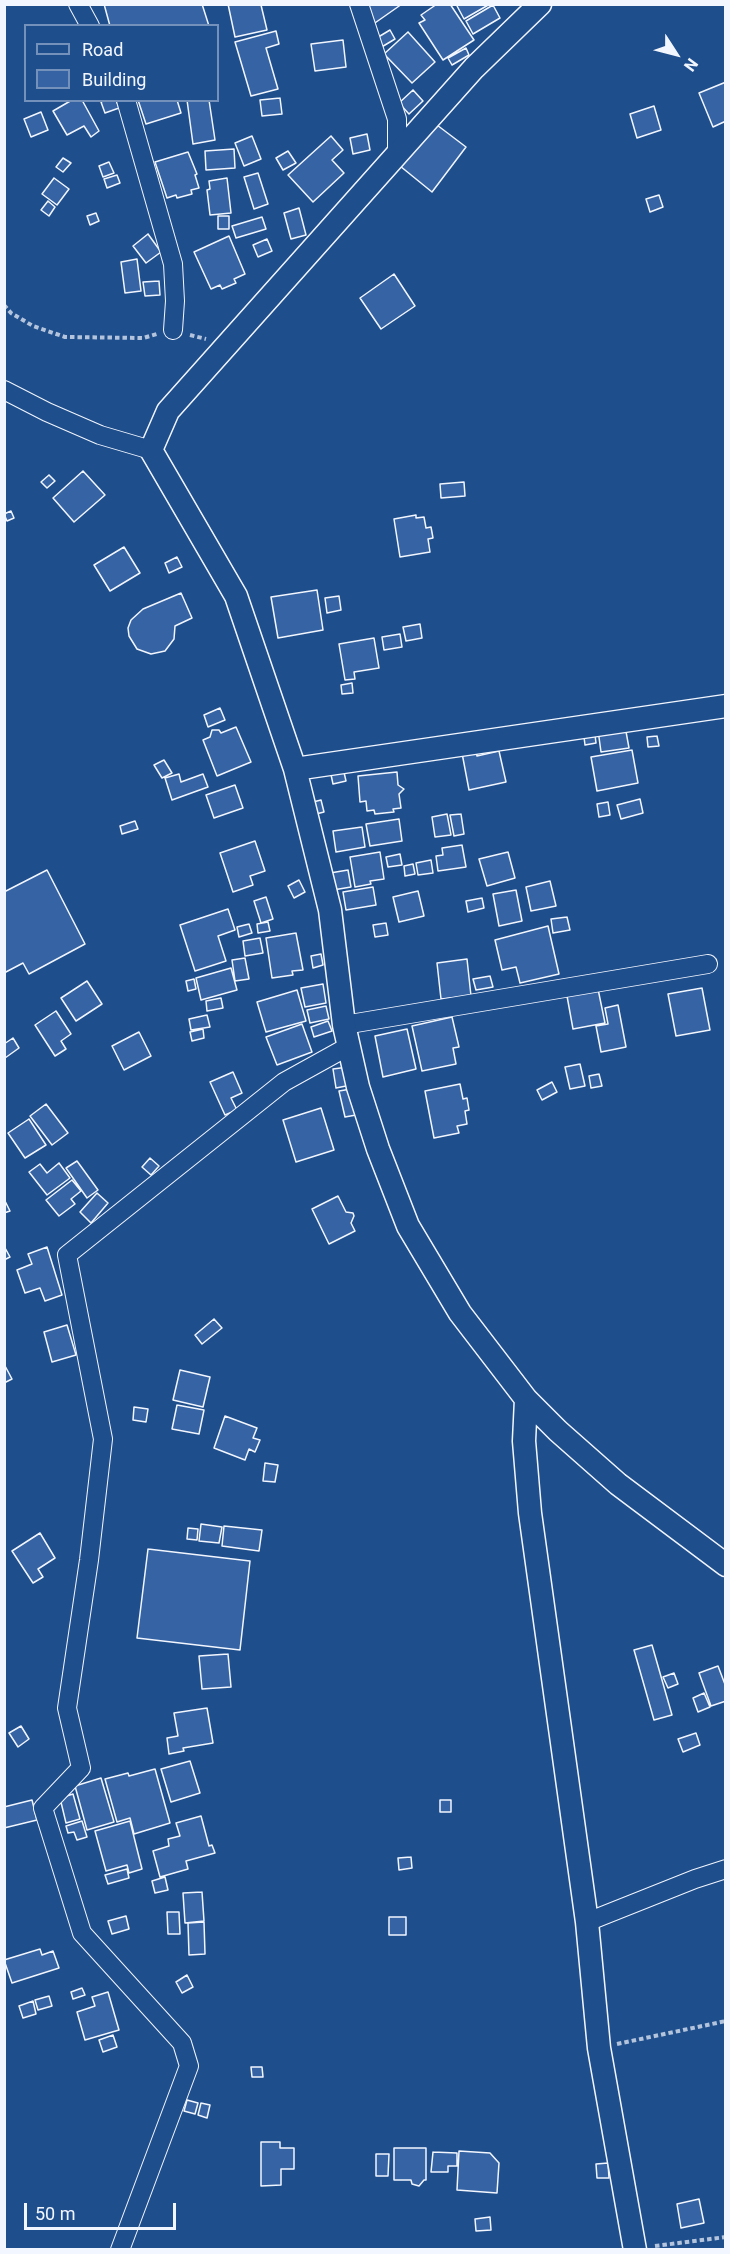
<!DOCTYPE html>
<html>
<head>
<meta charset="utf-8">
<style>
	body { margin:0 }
	#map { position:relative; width:730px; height:2254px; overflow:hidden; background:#1f4e8c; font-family:Roboto,sans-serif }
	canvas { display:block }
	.frame { position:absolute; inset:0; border:6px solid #f2f6ff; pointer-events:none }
	.legend { position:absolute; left:24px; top:24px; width:195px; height:78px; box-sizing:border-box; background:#1f4e8c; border:2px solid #7391ba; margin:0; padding:8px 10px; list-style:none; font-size:18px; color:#f2f6ff }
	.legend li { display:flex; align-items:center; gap:12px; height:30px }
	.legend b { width:30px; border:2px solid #7391ba }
	.north { position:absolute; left:646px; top:24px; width:60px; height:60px; -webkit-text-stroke:4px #1f4e8c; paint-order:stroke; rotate:126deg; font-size:16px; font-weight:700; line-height:24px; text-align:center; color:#f2f6ff }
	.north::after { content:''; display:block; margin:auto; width:21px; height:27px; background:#f2f6ff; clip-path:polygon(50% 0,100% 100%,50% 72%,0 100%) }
	.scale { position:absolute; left:24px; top:2203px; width:152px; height:27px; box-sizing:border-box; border:3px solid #f2f6ff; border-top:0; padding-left:8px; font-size:18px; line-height:21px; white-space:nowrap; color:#f2f6ff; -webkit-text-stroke:4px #1f4e8c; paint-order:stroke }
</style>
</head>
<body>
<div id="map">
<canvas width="730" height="2254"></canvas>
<div class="frame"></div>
<ul class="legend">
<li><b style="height:8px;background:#1f4e8c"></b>Road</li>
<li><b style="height:16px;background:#3563a3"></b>Building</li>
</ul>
<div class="north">N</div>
<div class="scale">50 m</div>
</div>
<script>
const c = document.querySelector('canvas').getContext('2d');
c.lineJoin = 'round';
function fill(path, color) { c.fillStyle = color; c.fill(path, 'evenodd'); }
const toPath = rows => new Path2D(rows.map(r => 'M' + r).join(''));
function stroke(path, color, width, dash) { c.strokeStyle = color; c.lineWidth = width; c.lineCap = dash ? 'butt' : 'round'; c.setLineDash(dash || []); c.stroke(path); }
const building = toPath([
	[104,4,202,4,209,26,110,26,104,4],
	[228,4,262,4,261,5,267,30,235,37,228,4],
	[367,4,402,4,372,25,367,4],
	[437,4,450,4,474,40,443,60,419,23,425,20,421,15,437,4],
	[456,4,490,4,464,19,456,4],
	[493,5,500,18,473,34,466,21,493,5],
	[390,30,395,39,380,48,375,39,390,30],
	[276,31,279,44,266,48,278,89,251,96,235,42,276,31],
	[408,32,435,62,412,83,384,54,408,32],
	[343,40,346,67,315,71,311,44,343,40],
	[466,48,469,55,452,65,448,58,466,48],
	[726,82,726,121,713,127,699,93,726,82],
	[413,90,423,101,409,114,399,103,413,90],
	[280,98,282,114,262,116,260,100,280,98],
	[72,100,82,100,99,131,91,137,84,126,67,135,53,111,72,100],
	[105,100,116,100,119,108,105,113,101,102,105,100],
	[138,100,177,100,181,113,146,124,138,100],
	[187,100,209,100,215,140,193,144,187,100],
	[654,106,661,130,637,138,630,114,654,106],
	[41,112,48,130,31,137,24,119,41,112],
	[433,122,466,147,432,192,400,166,433,122],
	[367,134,370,150,353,154,350,138,367,134],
	[252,136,261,159,244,166,235,143,252,136],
	[331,136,343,150,332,160,344,173,313,202,288,175,331,136],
	[234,149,235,168,206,170,205,151,234,149],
	[288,151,296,163,283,170,276,158,288,151],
	[188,152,197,174,195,175,199,188,191,190,192,194,177,198,176,195,167,198,155,162,188,152],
	[63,158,71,163,63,172,56,167,63,158],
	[109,162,114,173,103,177,99,166,109,162],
	[258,173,268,204,254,209,244,177,258,173],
	[117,175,120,183,107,188,104,179,117,175],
	[54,178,69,189,57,205,42,194,54,178],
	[227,178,231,213,210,215,207,190,210,189,209,181,227,178],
	[659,195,663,207,650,212,646,199,659,195],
	[48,201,55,207,49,216,41,210,48,201],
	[299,208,306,235,291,239,284,213,299,208],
	[96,213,99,221,90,225,87,216,96,213],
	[218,216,229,216,229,229,218,229,218,216],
	[262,217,266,229,236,238,232,226,262,217],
	[148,234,161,252,146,263,133,246,148,234],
	[229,236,245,274,234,279,236,283,222,289,220,285,211,289,194,252,229,236],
	[267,239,272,251,258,257,253,245,267,239],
	[137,259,141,291,125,293,121,262,137,259],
	[394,274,415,306,381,329,360,298,394,274],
	[159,281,160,295,145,296,143,282,159,281],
	[83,471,105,495,74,522,53,498,83,471],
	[49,475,55,481,47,488,41,482,49,475],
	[464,482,465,496,441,498,440,484,464,482],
	[11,511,14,518,7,521,4,514,11,511],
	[416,515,416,518,424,517,426,528,431,527,433,538,428,539,430,552,400,557,394,519,416,515],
	[124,547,140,573,110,591,94,565,124,547],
	[177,557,182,567,169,573,165,563,177,557],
	[317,590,323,630,278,638,271,597,317,590],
	[181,593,192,618,175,626,174,639,165,651,151,654,137,649,129,636,128,628,131,620,143,609,181,593],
	[339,596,341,610,327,613,325,598,339,596],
	[420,624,422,638,406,641,403,627,420,624],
	[400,634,402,647,384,650,382,637,400,634],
	[374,638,379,668,354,672,355,679,345,680,339,644,374,638],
	[352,683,353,693,342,694,341,685,352,683],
	[220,708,225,720,208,727,204,715,220,708],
	[625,726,629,748,601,752,598,730,625,726],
	[236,727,251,762,217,776,203,740,210,737,212,730,219,730,221,733,236,727],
	[594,727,596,743,585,745,583,729,594,727],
	[657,736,659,746,648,747,647,737,657,736],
	[475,747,477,756,499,751,506,782,469,790,462,753,475,747],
	[632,750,638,783,597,791,591,757,632,750],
	[164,760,172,773,162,778,154,765,164,760],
	[343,768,346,781,333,784,330,770,343,768],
	[397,772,398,785,404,789,399,794,401,808,393,809,394,812,375,814,374,810,367,811,366,801,360,802,358,776,397,772],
	[179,774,181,782,203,774,208,787,172,800,165,778,179,774],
	[235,785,243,808,214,818,206,795,235,785],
	[640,799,643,813,621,819,617,805,640,799],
	[321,800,324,812,316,814,313,802,321,800],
	[608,802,610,815,599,817,597,804,608,802],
	[447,814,451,835,435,837,432,817,447,814],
	[461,814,464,834,454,836,450,815,461,814],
	[399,819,402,841,370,846,366,824,399,819],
	[135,821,138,829,122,834,120,826,135,821],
	[362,827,365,847,336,852,333,831,362,827],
	[255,841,265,871,250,876,253,885,233,892,220,853,255,841],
	[462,845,466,867,438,871,436,856,443,855,442,848,462,845],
	[380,852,384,879,370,881,371,884,355,887,350,857,380,852],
	[508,852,515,878,487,886,479,859,508,852],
	[400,854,402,865,388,867,386,857,400,854],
	[431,860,433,873,418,875,416,863,431,860],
	[413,864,415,874,405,876,404,866,413,864],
	[47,870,85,944,29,974,23,963,4,973,4,892,47,870],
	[348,870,351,887,333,890,330,873,348,870],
	[299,880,305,892,294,898,288,886,299,880],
	[550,881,556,906,531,911,526,887,550,881],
	[373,887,376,905,346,910,343,892,373,887],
	[516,890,522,921,499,926,493,894,516,890],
	[418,891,424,916,399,922,393,897,418,891],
	[266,897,273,919,261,923,254,901,266,897],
	[482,898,484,908,468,912,466,901,482,898],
	[228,909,235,930,218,936,226,961,195,971,180,925,228,909],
	[567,917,570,930,553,933,551,919,567,917],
	[268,922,270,931,258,933,257,924,268,922],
	[386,923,388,935,375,937,373,925,386,923],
	[249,924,252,933,239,937,237,927,249,924],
	[548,926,559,974,520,983,516,967,502,970,495,940,548,926],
	[296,933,303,970,292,971,293,975,272,978,266,938,296,933],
	[260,938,263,953,245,956,243,941,260,938],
	[321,954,323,965,313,968,311,956,321,954],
	[245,958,249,979,235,981,232,960,245,958],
	[467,959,471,996,441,999,437,963,467,959],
	[231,968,237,990,201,1000,196,978,231,968],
	[490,976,493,987,476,990,473,979,490,976],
	[194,979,196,989,188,991,186,981,194,979],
	[87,981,102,1004,76,1021,61,998,87,981],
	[323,984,326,1003,305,1007,301,988,323,984],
	[702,988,710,1030,676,1036,668,994,702,988],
	[598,989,605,1023,573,1029,567,996,598,989],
	[297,990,306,1021,266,1032,257,1002,297,990],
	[221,998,223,1008,207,1011,206,1001,221,998],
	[618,1005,626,1047,601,1052,596,1026,608,1024,605,1008,618,1005],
	[326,1006,329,1019,310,1023,307,1010,326,1006],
	[56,1011,71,1034,61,1041,66,1049,55,1056,35,1025,56,1011],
	[207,1015,210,1027,191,1030,189,1019,207,1015],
	[452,1017,459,1047,453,1048,456,1064,422,1071,412,1026,452,1017],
	[328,1021,332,1031,314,1037,311,1027,328,1021],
	[302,1024,312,1052,277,1065,266,1037,302,1024],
	[203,1029,204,1038,192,1041,190,1032,203,1029],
	[407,1029,416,1069,383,1077,375,1036,407,1029],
	[139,1032,151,1056,124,1070,112,1046,139,1032],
	[13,1038,19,1048,5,1058,4,1044,13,1038],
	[580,1064,585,1086,570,1089,565,1067,580,1064],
	[348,1067,351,1085,336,1088,333,1069,348,1067],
	[233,1072,242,1093,231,1098,237,1110,225,1115,210,1082,233,1072],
	[599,1074,602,1086,591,1088,589,1076,599,1074],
	[552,1082,557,1092,542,1100,537,1090,552,1082],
	[460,1084,463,1099,467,1098,469,1110,465,1111,467,1124,457,1126,459,1133,434,1138,425,1091,460,1084],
	[351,1089,356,1115,345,1117,339,1091,351,1089],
	[46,1104,68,1133,52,1145,30,1116,46,1104],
	[321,1108,334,1150,296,1162,283,1120,321,1108],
	[29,1119,46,1145,25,1158,8,1133,29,1119],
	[150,1158,159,1166,151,1175,142,1167,150,1158],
	[77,1161,98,1190,87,1198,66,1168,77,1161],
	[59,1163,70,1178,47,1195,29,1172,40,1164,47,1173,59,1163],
	[72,1180,81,1191,71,1199,75,1204,59,1216,46,1200,72,1180],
	[97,1193,108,1203,91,1223,80,1212,97,1193],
	[338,1196,346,1212,353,1213,354,1216,351,1223,355,1231,329,1244,312,1209,338,1196],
	[4,1199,10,1211,4,1213,4,1199],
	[4,1246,10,1257,4,1260,4,1246],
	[47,1247,62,1295,45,1301,40,1288,25,1293,17,1270,32,1264,28,1254,47,1247],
	[214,1319,222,1328,202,1344,195,1335,214,1319],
	[67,1325,76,1355,52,1362,44,1332,67,1325],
	[4,1364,12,1379,4,1383,4,1364],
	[180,1370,210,1377,203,1407,173,1400,180,1370],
	[177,1405,204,1410,199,1434,172,1429,177,1405],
	[134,1407,148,1409,146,1422,133,1420,134,1407],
	[225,1416,257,1428,253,1438,260,1440,255,1452,249,1449,245,1460,214,1448,225,1416],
	[265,1463,278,1465,275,1482,263,1481,265,1463],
	[201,1524,222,1527,219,1543,199,1541,201,1524],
	[224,1526,262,1530,259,1551,222,1546,224,1526],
	[188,1528,198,1529,197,1540,187,1539,188,1528],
	[40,1533,55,1558,38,1569,43,1577,33,1583,12,1551,40,1533],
	[148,1549,250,1561,240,1650,137,1638,148,1549],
	[652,1645,672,1715,654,1720,634,1650,652,1645],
	[228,1654,231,1687,202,1689,199,1656,228,1654],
	[718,1666,726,1687,726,1701,711,1706,699,1673,718,1666],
	[674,1673,678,1684,668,1688,663,1677,674,1673],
	[704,1693,710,1707,698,1712,693,1698,704,1693],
	[207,1708,213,1743,183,1748,184,1751,169,1754,167,1738,178,1736,174,1713,207,1708],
	[21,1726,29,1739,18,1747,9,1733,21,1726],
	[696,1733,700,1745,683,1752,678,1739,696,1733],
	[190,1761,200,1793,171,1802,161,1769,190,1761],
	[155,1769,170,1823,134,1834,130,1818,117,1822,105,1779,128,1773,129,1776,155,1769],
	[101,1778,114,1822,87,1830,75,1786,101,1778],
	[73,1794,80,1819,66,1823,60,1798,73,1794],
	[32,1800,37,1820,4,1828,4,1807,32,1800],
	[440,1800,451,1800,451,1812,440,1812,440,1800],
	[201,1816,209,1846,212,1845,215,1853,186,1861,188,1869,160,1877,153,1851,169,1846,168,1839,180,1836,176,1823,201,1816],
	[82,1821,87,1837,77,1840,74,1832,68,1833,66,1826,82,1821],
	[130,1821,142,1869,129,1873,127,1865,106,1871,95,1831,130,1821],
	[411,1857,412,1868,399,1870,398,1858,411,1857],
	[127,1869,129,1878,108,1884,105,1875,127,1869],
	[165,1877,168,1890,155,1893,152,1881,165,1877],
	[202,1892,204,1921,185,1923,183,1893,202,1892],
	[167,1912,179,1912,180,1934,168,1934,167,1912],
	[126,1916,129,1929,112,1934,108,1921,126,1916],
	[389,1917,406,1917,406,1935,389,1935,389,1917],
	[204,1922,205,1954,189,1955,188,1923,204,1922],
	[40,1949,42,1955,53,1951,59,1968,12,1983,4,1960,40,1949],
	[187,1975,193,1987,182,1993,176,1982,187,1975],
	[82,1988,85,1995,73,1999,71,1992,82,1988],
	[108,1992,119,2030,85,2040,77,2012,95,2006,92,1997,108,1992],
	[49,1996,52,2006,38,2010,35,2000,49,1996],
	[33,2001,36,2014,23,2018,19,2006,33,2001],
	[113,2035,117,2047,103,2052,99,2040,113,2035],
	[251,2067,262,2067,263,2077,252,2077,251,2067],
	[187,2100,198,2103,195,2114,184,2111,187,2100],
	[201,2103,210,2105,207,2118,198,2115,201,2103],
	[261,2142,280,2142,280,2148,294,2148,294,2169,281,2169,281,2185,261,2186,261,2142],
	[394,2148,426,2148,426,2180,424,2180,419,2186,412,2184,411,2180,394,2180,394,2148],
	[459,2151,490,2153,499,2163,497,2193,457,2190,459,2151],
	[433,2152,457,2153,457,2166,448,2166,448,2172,431,2172,433,2152],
	[376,2154,389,2154,388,2176,376,2176,376,2154],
	[608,2163,609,2178,597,2178,596,2164,608,2163],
	[699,2199,704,2223,681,2228,677,2204,699,2199],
	[490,2217,491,2230,476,2231,475,2219,490,2217]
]);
const path = toPath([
	[4,305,11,313,33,326,65,337,143,338,157,334],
	[190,335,206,339],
	[617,2044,726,2021],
	[655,2246,726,2237]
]);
const minor = toPath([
	[78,4,90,26],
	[359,4,397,119,397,156],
	[126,100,173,264,175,301,173,330],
	[4,390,47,412,100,435,151,450],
	[344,1025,708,964],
	[587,1922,695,1879,726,1869],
	[120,2250,189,2066,182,2043,82,1933,43,1808,81,1768,67,1708,89,1560,103,1439,67,1255,284,1082,349,1046]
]);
const tertiary = toPath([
	[540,4,474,68,168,411,151,450,236,596,295,769,330,910,344,1025,358,1087,378,1149,408,1226,460,1313,526,1399,558,1431,618,1484,726,1565],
	[295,769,726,706],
	[526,1399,524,1441,530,1513,587,1922,599,2048,635,2250]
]);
fill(building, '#3563a3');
stroke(building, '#f2f6ff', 1.5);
stroke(minor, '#f2f6ff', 20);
stroke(tertiary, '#f2f6ff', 25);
stroke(path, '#b3c4dc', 4, [4.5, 3]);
stroke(minor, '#1f4e8c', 18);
stroke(tertiary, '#1f4e8c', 22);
</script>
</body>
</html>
